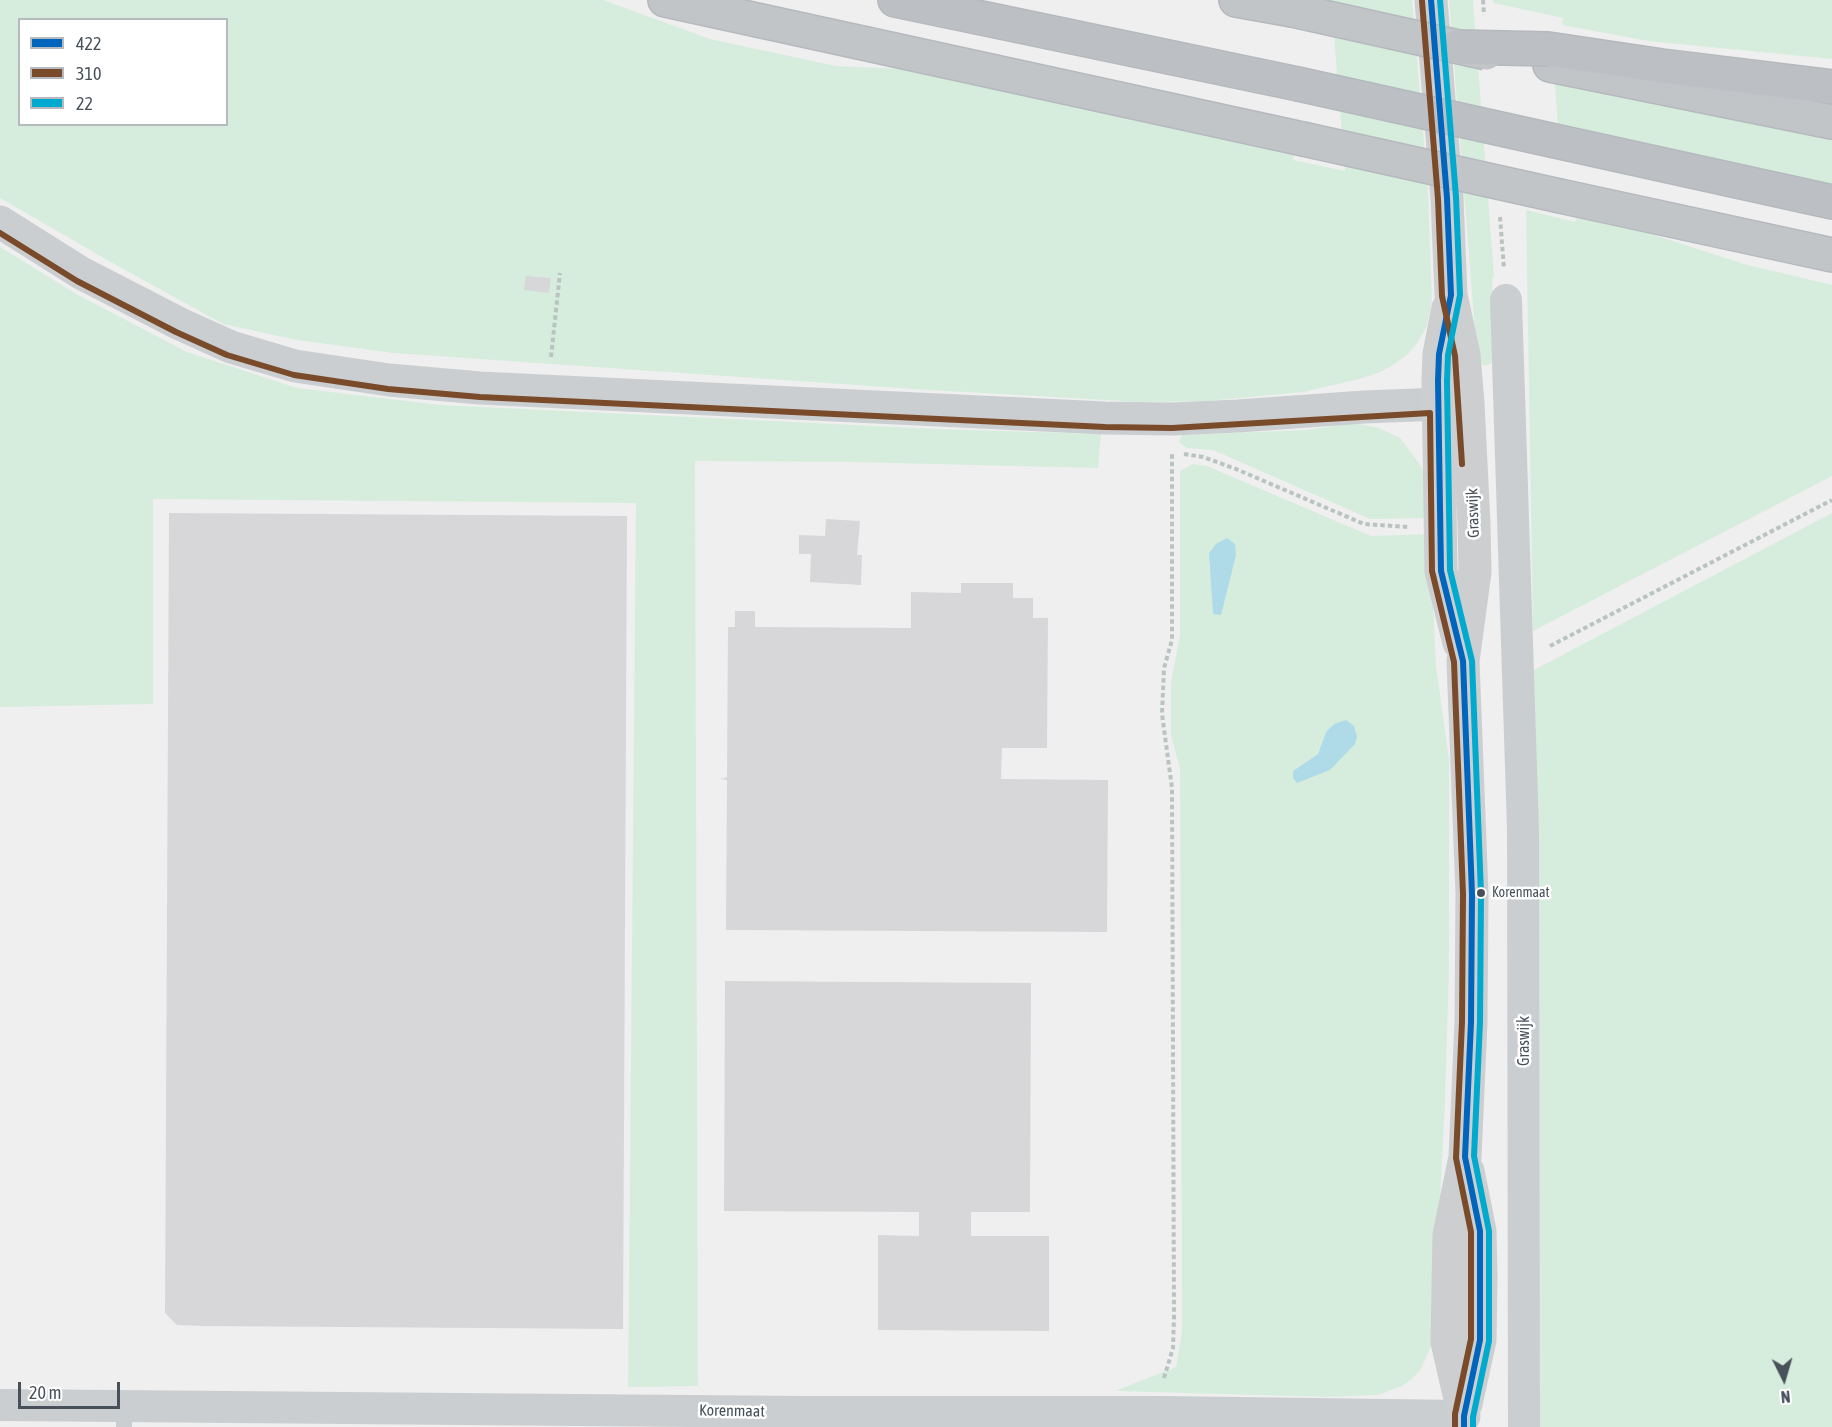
<!DOCTYPE html>
<html>
<head>
<meta charset="utf-8">
<style>
	body { margin:0 }
	#map { position:relative; width:1832px; height:1427px; overflow:hidden; background:#f0efef; font-family:"Asap Condensed",sans-serif }
	canvas { display:block }
	.legend { position:absolute; left:18px; top:18px; width:210px; height:108px; box-sizing:border-box; background:#fff; border:2px solid #b6b9bd; margin:0; padding:8px 10px; list-style:none; font-size:18px; color:#48515a }
	.legend li { display:flex; align-items:center; gap:12px; height:30px }
	.legend b { width:30px; border:2px solid #b6b9bd }
	.north { position:absolute; left:1754px; top:1349px; width:60px; height:60px; -webkit-text-stroke:4px #fff; paint-order:stroke; rotate:175deg; font-size:16px; font-weight:700; line-height:24px; text-align:center; color:#48515a }
	.north::after { content:''; display:block; margin:auto; width:21px; height:27px; background:#48515a; clip-path:polygon(50% 0,100% 100%,50% 72%,0 100%) }
	.scale { position:absolute; left:18px; top:1382px; width:102px; height:27px; box-sizing:border-box; border:3px solid #48515a; border-top:0; padding-left:8px; font-size:18px; line-height:21px; white-space:nowrap; color:#48515a; -webkit-text-stroke:4px #fff; paint-order:stroke }
</style>
</head>
<body>
<div id="map">
<canvas width="1832" height="1427"></canvas>
<ul class="legend">
<li><b style="height:8px;background:#0065bd"></b>422</li>
<li><b style="height:8px;background:#7a4b2a"></b>310</li>
<li><b style="height:8px;background:#00a9ce"></b>22</li>
</ul>
<div class="north">N</div>
<div class="scale">20 m</div>
</div>
<script>
const c = document.querySelector('canvas').getContext('2d');
c.lineJoin = 'round';
function fill(path, color) { c.fillStyle = color; c.fill(path, 'evenodd'); }
const toPath = rows => new Path2D(rows.map(r => 'M' + r).join(''));
function stroke(path, color, width, dash) { c.strokeStyle = color; c.lineWidth = width; c.lineCap = dash ? 'butt' : 'round'; c.setLineDash(dash || []); c.stroke(path); }
function label(font, color, halo, rows, align = 'center') {
  c.font = font + ' "Asap Condensed",sans-serif'; c.lineWidth = 5; c.setLineDash([]); c.textBaseline = 'middle'; c.strokeStyle = halo; c.fillStyle = color; for (const [text, x, y, turn = 0] of rows) {
    c.save(); c.translate(x, y); c.rotate((+turn || 0) * Math.PI / 180); c.textAlign = isNaN(turn) ? turn : align; if (halo) c.strokeText(text, 0, 0); c.fillText(text, 0, 0); c.restore();
  }
}
const green = toPath([
	[0,0,603,0,710,39,836,66,930,70,1294,153,1293,160,1345,171,1331,0,1412,0,1428,190,1432,302,1427,326,1418,342,1407,355,1393,365,1380,372,1363,378,1304,392,1206,401,1140,402,913,389,393,353,297,340,223,324,109,261,0,198],
	[20,20,226,20,226,124,20,124],
	[1449,0,1473,0,1494,276,1492,280,1496,360,1486,366,1481,364,1477,357],
	[1493,0,1832,0,1832,59,1648,41,1562,25,1563,18,1493,3],
	[1555,84,1832,136,1832,188,1558,128],
	[1526,210,1575,222,1577,216,1642,231,1744,264,1832,285,1832,476,1533,631],
	[0,247,78,295,187,352,297,388,441,405,937,429,1101,434,1098,468,851,462,695,461,698,1386,628,1387,636,503,153,499,153,704,0,707],
	[1355,423,1379,428,1400,438,1419,463,1428,483,1430,518,1370,519,1213,450,1187,448,1179,442,1182,435,1305,430],
	[1193,464,1207,466,1371,536,1430,534,1436,666,1449,759,1449,969,1445,1101,1433,1342,1421,1369,1412,1379,1402,1386,1378,1395,1328,1397,1115,1391,1176,1367,1182,1331,1180,769,1171,735,1171,682,1180,635,1180,471],
	[1236,555,1213,614,1212,577,1209,565],
	[1326,732,1330,770,1293,771,1318,754],
	[1832,513,1832,1427,1538,1427,1532,671]
]);
const water = toPath([
	[1227,538,1235,544,1236,555,1221,615,1213,614,1209,553,1216,544],
	[1346,720,1354,726,1357,737,1355,744,1330,770,1297,783,1293,778,1293,771,1318,754,1326,732,1334,724]
]);
const building = toPath([
	[526,276,551,278,549,293,524,290],
	[169,513,627,516,623,1329,203,1326,177,1325,165,1313],
	[826,519,860,521,857,555,862,555,861,585,810,582,811,554,799,554,799,535,825,536],
	[961,583,1013,583,1013,598,1033,598,1033,618,1048,618,1047,748,1002,748,1001,779,1108,780,1107,932,726,930,727,780,721,779,727,777,728,627,735,627,735,611,755,611,755,627,911,628,911,592,961,593],
	[725,981,1031,983,1030,1212,971,1212,971,1236,1049,1236,1049,1331,878,1330,878,1235,919,1236,919,1212,724,1211]
]);
const path = toPath([
	[1483,0,1484,15],
	[1500,217,1504,269],
	[551,357,560,273],
	[1184,454,1203,457,1236,469,1364,524,1409,527],
	[1550,646,1832,500],
	[1164,1378,1173,1348,1174,1317,1172,788,1162,714,1164,668,1172,640,1172,453]
]);
const service = toPath([
	[124,1406,124,1427]
]);
const minor = toPath([
	[1506,300,1523,830,1524,1427],
	[0,1405,807,1412,1164,1412,1464,1416]
]);
const tertiary = toPath([
	[0,222,81,273,180,324,231,347,295,366,389,380,480,388,1105,418,1172,419,1238,416,1364,407,1467,403]
]);
const secondary = toPath([
	[1431,0,1447,198,1451,295,1464,355,1468,403,1474,524,1475,572,1463,661,1472,894,1471,1022,1465,1157,1449,1235,1447,1342,1464,1416],
	[1448,308,1439,354,1438,381,1441,571,1459,643],
	[1466,1404,1480,1340,1481,1276,1480,1231,1468,1171]
]);
const trunk = toPath([
	[665,0,1303,139],
	[1236,0,1292,10],
	[1550,65,1832,122],
	[1560,196,1832,255]
]);
const motorway = toPath([
	[895,0,1298,84],
	[1548,49,1662,66,1832,87],
	[1555,141,1832,202]
]);
const trunkBridge = toPath([
	[1292,10,1486,53],
	[1303,139,1560,196]
]);
const motorwayBridge = toPath([
	[1458,47,1548,49],
	[1298,84,1555,141]
]);
const bus1 = toPath([
	[1431,0,1447,198,1451,295,1439,354,1438,381,1441,571,1463,661,1472,894,1471,1022,1465,1157,1480,1231,1480,1340,1464,1416,1464,1427]
]);
const bus2 = toPath([
	[1422,1,1438,199,1442,296,1455,356,1462,464],
	[0,233,77,281,176,332,227,355,294,375,388,389,480,397,1105,427,1172,428,1430,413,1432,571,1454,662,1463,894,1462,1022,1456,1158,1471,1232,1471,1339,1455,1414,1455,1427]
]);
const bus3 = toPath([
	[1440,0,1456,197,1460,295,1448,355,1447,381,1450,570,1472,661,1481,894,1480,1022,1474,1156,1489,1231,1489,1341,1473,1417,1473,1427]
]);
const markers = [
	[1481,893,5,"#48515a"]
];
const busNames = [
	["Korenmaat",1492,893]
];
const streetNames = [
	["Graswijk",1473,513,-92],
	["Graswijk",1524,1041,-90],
	["Korenmaat",732,1411,1]
];
fill(green, '#d6edde');
fill(water, '#aedbe7');
fill(building, '#d7d7d9');
stroke(trunk, '#b5b9be', 36);
stroke(motorway, '#b5b9be', 36);
stroke(path, '#b9c4c0', 4, [4.5, 3]);
stroke(service, '#cbced0', 16);
stroke(minor, '#cbced0', 32);
stroke(tertiary, '#cbced0', 33);
stroke(secondary, '#ccced0', 33);
stroke(trunk, '#c2c5c8', 33);
stroke(motorway, '#bcc0c4', 33);
stroke(trunkBridge, '#b5b9be', 36, []);
stroke(motorwayBridge, '#b5b9be', 36, []);
stroke(trunkBridge, '#c2c5c8', 33);
stroke(motorwayBridge, '#bcc0c4', 33);
stroke(bus1, '#0065bd', 6);
stroke(bus2, '#7a4b2a', 6);
stroke(bus3, '#00a9ce', 6);
for (const [x, y, r, color] of markers) { const dot = new Path2D(); dot.arc(x, y, r, 0, 2 * Math.PI); c.fillStyle = color; c.fill(dot); stroke(dot, '#fff', 2); }
label('14px', '#48515a', '#fff', busNames, 'left');
label('16px', '#48515a', '#fff', streetNames);
</script>
</body>
</html>
